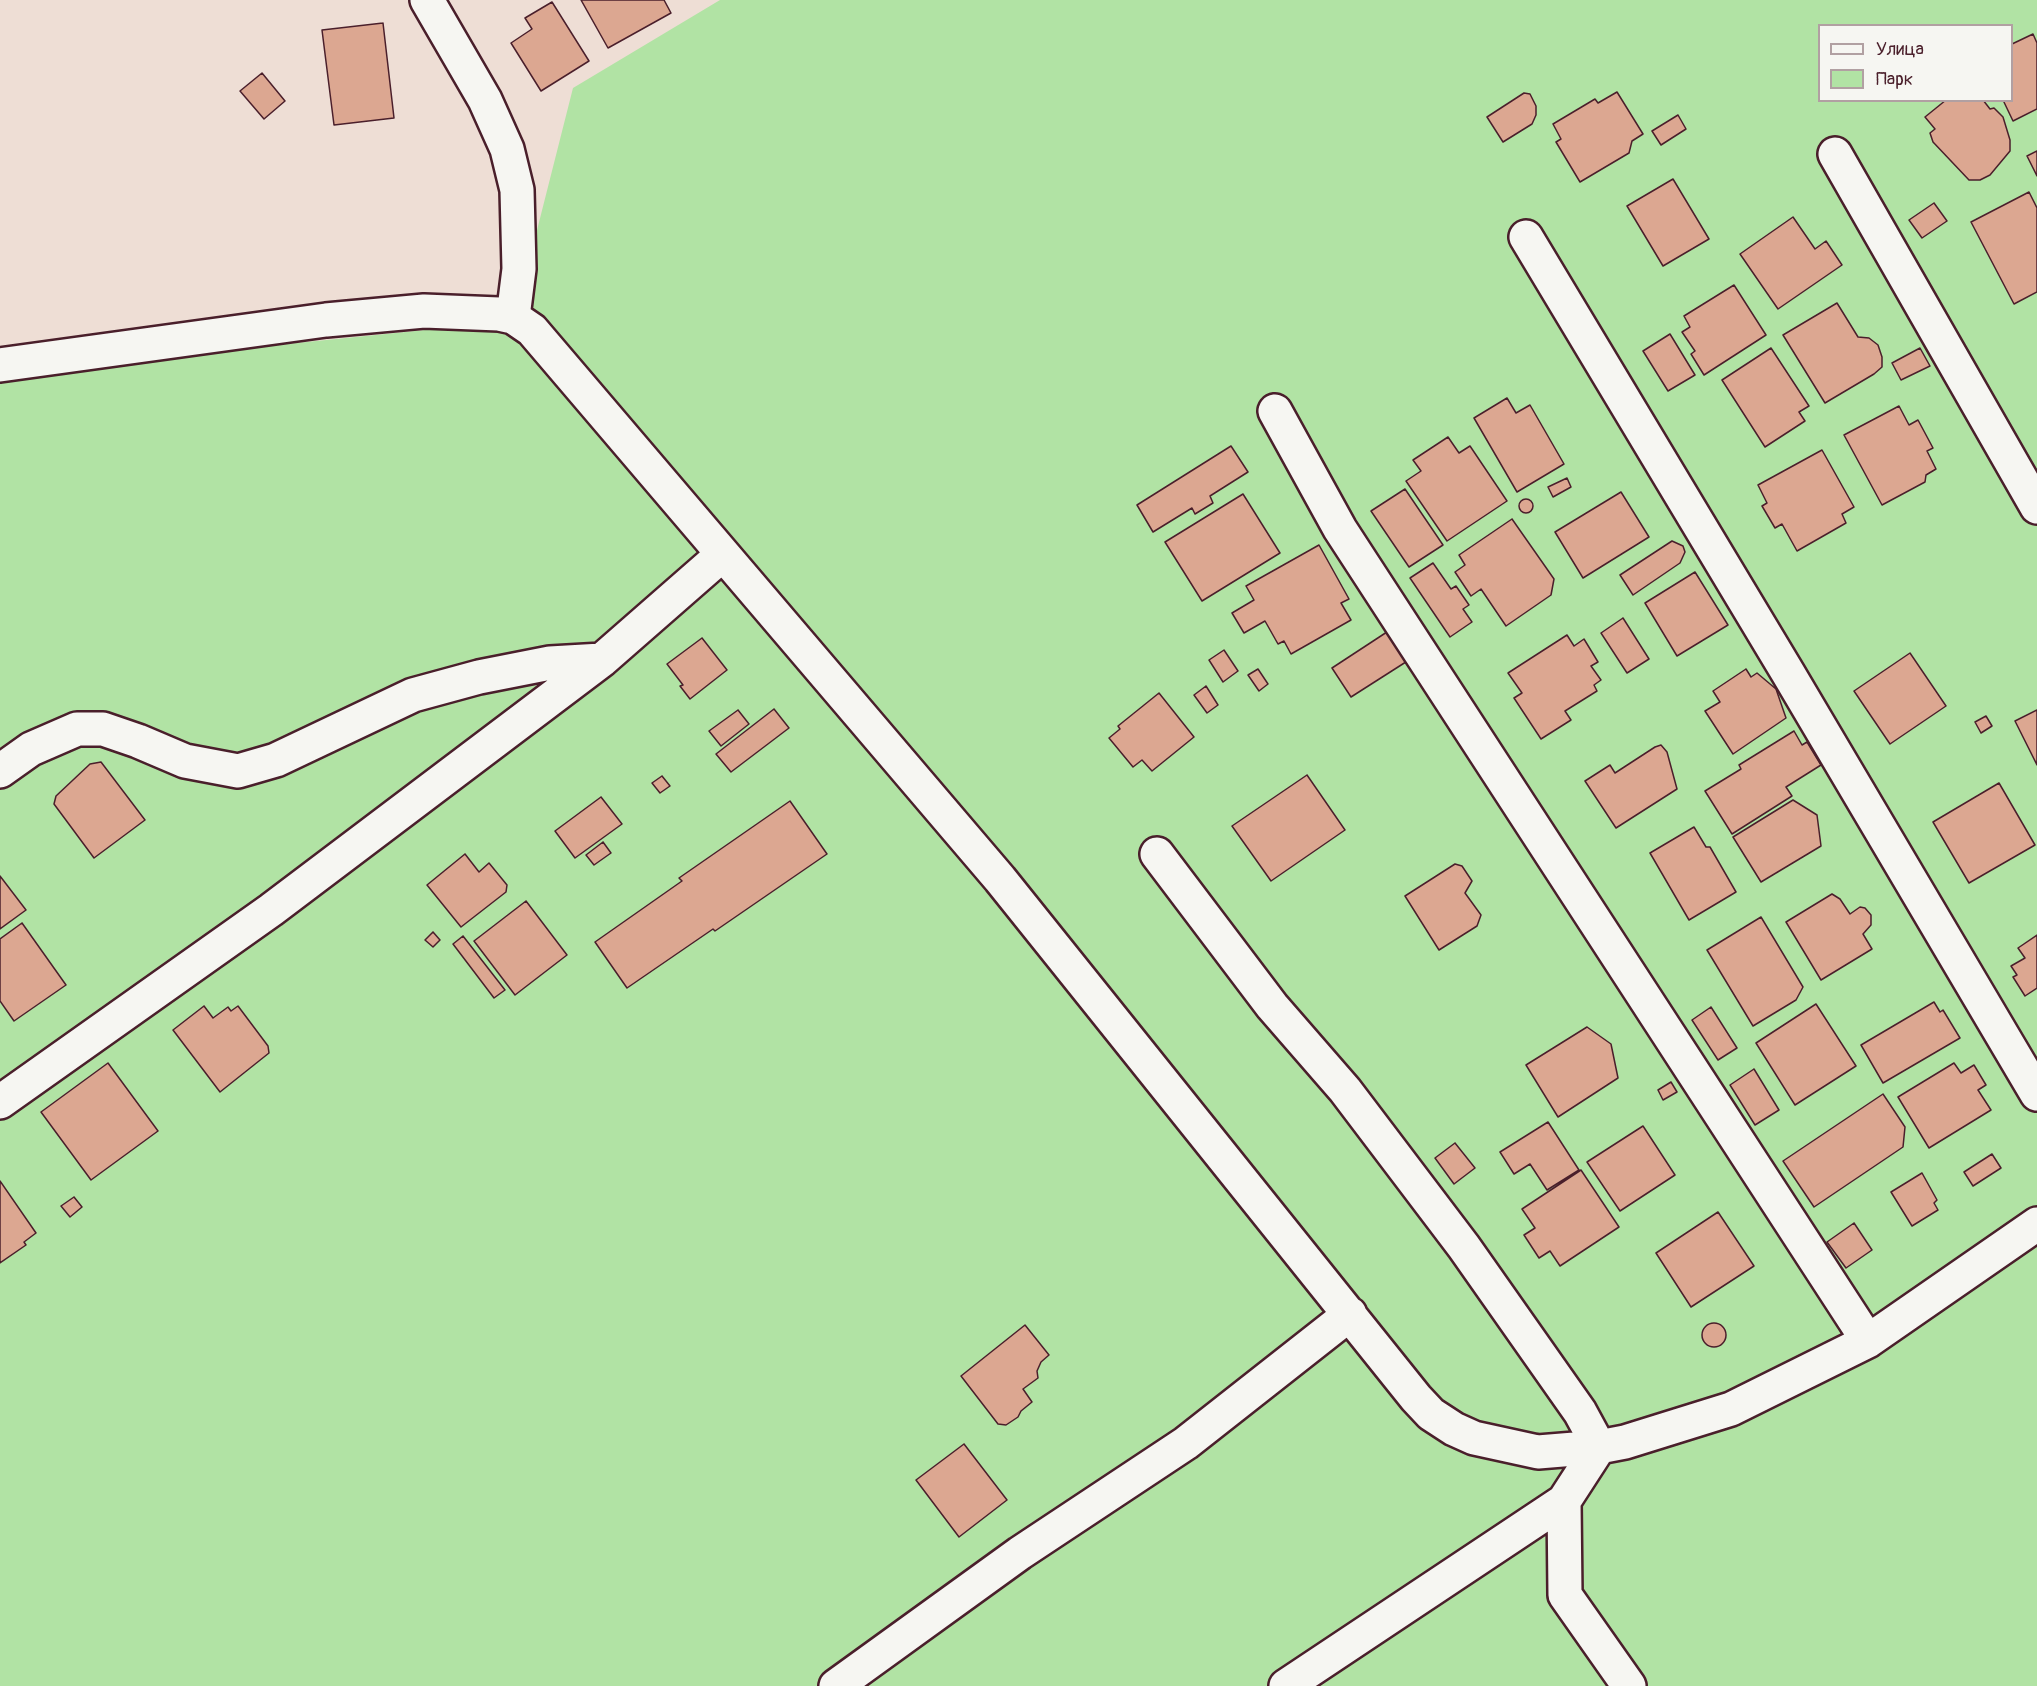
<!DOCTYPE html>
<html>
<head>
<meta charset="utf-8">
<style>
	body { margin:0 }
	#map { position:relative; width:2037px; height:1686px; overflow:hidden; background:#eeded5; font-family:Pangolin,sans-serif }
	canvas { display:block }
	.legend { position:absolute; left:1818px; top:24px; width:195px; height:78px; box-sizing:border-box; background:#f6f6f2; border:2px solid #b1a0a2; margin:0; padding:8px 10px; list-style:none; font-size:18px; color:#4a1f2b }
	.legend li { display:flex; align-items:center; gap:12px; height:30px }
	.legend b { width:30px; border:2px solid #b1a0a2 }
</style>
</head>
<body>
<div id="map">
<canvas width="2037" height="1686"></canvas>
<ul class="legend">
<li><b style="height:8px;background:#f6f6f2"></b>Улица</li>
<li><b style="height:16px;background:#b1e3a4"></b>Парк</li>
</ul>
</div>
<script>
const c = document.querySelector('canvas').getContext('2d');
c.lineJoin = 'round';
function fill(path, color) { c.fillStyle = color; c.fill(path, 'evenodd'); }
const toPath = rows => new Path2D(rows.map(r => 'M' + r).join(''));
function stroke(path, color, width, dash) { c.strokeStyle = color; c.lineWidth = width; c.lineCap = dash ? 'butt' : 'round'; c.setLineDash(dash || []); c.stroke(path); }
const green = toPath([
	[720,0,2037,0,2037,1686,0,1686,0,373,514,321,573,88],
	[1820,26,2012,26,2012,100,1820,100]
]);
const building = toPath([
	[581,0,664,0,671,13,608,48,581,0],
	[552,2,589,61,541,91,511,43,532,29,525,18,552,2],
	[383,23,394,118,334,125,322,30,383,23],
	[2033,34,2037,43,2037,109,2013,121,2003,100,2012,100,2012,44,2033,34],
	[262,73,285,101,264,119,240,91,262,73],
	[1617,92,1643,134,1632,141,1629,153,1580,182,1556,142,1561,139,1553,124,1595,99,1598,103,1617,92],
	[1524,93,1530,94,1536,106,1536,115,1532,124,1503,142,1487,117,1524,93],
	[1946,100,1983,100,1990,109,1994,108,2003,117,2010,140,2010,151,1990,175,1980,180,1969,180,1933,142,1930,133,1935,129,1925,117,1946,100],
	[1678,115,1686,129,1661,145,1652,131,1678,115],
	[2037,151,2037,176,2027,156,2037,151],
	[1673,179,1709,239,1663,266,1627,206,1673,179],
	[2029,192,2037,208,2037,292,2014,304,1971,222,2029,192],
	[1934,203,1947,221,1922,238,1909,220,1934,203],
	[1793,217,1815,249,1826,241,1842,265,1778,309,1740,254,1793,217],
	[1734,285,1766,335,1704,375,1691,354,1695,351,1682,332,1690,327,1684,316,1734,285],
	[1837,303,1858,337,1869,338,1878,345,1882,357,1882,367,1874,374,1825,403,1783,335,1837,303],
	[1670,334,1695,375,1668,391,1643,351,1670,334],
	[1771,348,1809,406,1799,412,1805,421,1765,447,1722,380,1771,348],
	[1920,348,1930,366,1901,380,1892,363,1920,348],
	[1507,398,1516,413,1530,405,1564,464,1517,492,1474,418,1507,398],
	[1899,406,1909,425,1918,420,1933,448,1927,451,1936,469,1926,475,1925,482,1882,505,1844,435,1899,406],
	[1448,437,1459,453,1470,446,1507,501,1447,541,1406,481,1421,471,1413,460,1448,437],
	[1231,446,1248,472,1210,496,1213,503,1195,514,1192,508,1153,532,1137,505,1231,446],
	[1822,450,1854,507,1842,514,1846,523,1797,551,1782,524,1775,528,1762,506,1767,503,1758,485,1822,450],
	[1567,478,1571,487,1553,497,1548,487,1567,478],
	[1405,489,1443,545,1409,567,1371,511,1405,489],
	[1621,492,1649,537,1583,578,1555,532,1621,492],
	[1243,494,1280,553,1202,601,1165,542,1243,494],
	'1519 506a7 7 0 1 1 14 0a7 7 0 1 1-14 0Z',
	[1512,519,1554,579,1551,595,1506,626,1481,589,1471,596,1455,572,1465,565,1459,555,1512,519],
	[1672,541,1683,546,1685,552,1680,563,1633,595,1620,575,1672,541],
	[1319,545,1349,599,1341,603,1351,620,1291,654,1284,641,1278,644,1265,621,1244,633,1232,613,1254,600,1246,586,1319,545],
	[1433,563,1451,589,1456,586,1469,605,1463,609,1472,622,1450,637,1410,578,1433,563],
	[1695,572,1728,625,1677,656,1645,603,1695,572],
	[1623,618,1649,659,1627,673,1601,633,1623,618],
	[1390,630,1409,660,1351,697,1332,668,1390,630],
	[1567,635,1574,646,1584,639,1598,662,1591,666,1601,680,1594,685,1597,691,1565,711,1571,720,1541,739,1514,698,1522,693,1508,673,1567,635],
	[702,638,727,670,690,699,680,686,683,685,667,664,702,638],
	[1224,650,1238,671,1223,682,1209,660,1224,650],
	[1910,653,1946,706,1890,744,1854,691,1910,653],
	[1258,669,1268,684,1259,691,1248,675,1258,669],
	[1746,669,1751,677,1757,673,1776,689,1786,718,1733,754,1705,711,1720,702,1713,691,1746,669],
	[1206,686,1218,705,1207,713,1194,695,1206,686],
	[1159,693,1194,737,1152,771,1142,760,1133,767,1109,738,1120,729,1118,726,1159,693],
	[774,709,789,728,731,772,716,754,774,709],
	[738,710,749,724,721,746,709,731,738,710],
	[2037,710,2037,765,2015,721,2037,710],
	[1986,716,1992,726,1981,733,1975,722,1986,716],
	[1794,731,1802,745,1807,742,1821,765,1786,787,1792,796,1732,834,1705,791,1741,769,1739,765,1794,731],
	[1661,745,1667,752,1677,789,1616,828,1585,781,1610,765,1615,773,1655,747,1661,745],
	[101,762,145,820,94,858,54,804,56,796,90,764,101,762],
	[1307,775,1345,830,1271,881,1232,826,1307,775],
	[662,776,670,786,660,793,652,783,662,776],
	[1999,783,2035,845,1969,883,1933,822,1999,783],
	[601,797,622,824,575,858,555,831,601,797],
	[1793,800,1817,815,1821,846,1761,882,1733,837,1793,800],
	[790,801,827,854,715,931,713,929,627,988,595,942,682,881,679,878,790,801],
	[1694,827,1706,847,1710,847,1736,892,1689,920,1650,853,1694,827],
	[603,842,611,853,594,865,586,855,603,842],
	[465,854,479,872,489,863,507,885,506,892,461,927,427,885,465,854],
	[1455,864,1462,866,1472,881,1465,893,1481,915,1477,926,1439,950,1405,896,1455,864],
	[0,876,26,910,0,929,0,876],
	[1832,894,1840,899,1850,914,1860,907,1865,908,1871,915,1871,925,1863,934,1872,949,1821,980,1786,922,1832,894],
	[526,901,567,955,515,995,474,941,526,901],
	[1761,917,1803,987,1796,1000,1753,1026,1707,950,1761,917],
	[22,923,66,985,14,1021,0,1001,0,939,22,923],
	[433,932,440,940,433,947,425,940,433,932],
	[2037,935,2037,988,2025,996,2013,977,2017,975,2011,966,2025,958,2018,948,2037,935],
	[463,936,505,990,494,998,453,944,463,936],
	[1934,1002,1940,1012,1943,1010,1960,1038,1883,1083,1861,1045,1934,1002],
	[1816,1004,1856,1066,1795,1105,1756,1043,1816,1004],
	[204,1006,213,1018,228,1007,231,1011,238,1006,268,1046,269,1053,220,1092,173,1030,204,1006],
	[1711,1007,1737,1048,1718,1060,1692,1020,1711,1007],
	[1587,1027,1611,1044,1618,1078,1558,1117,1526,1065,1587,1027],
	[108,1063,158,1131,91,1180,41,1112,108,1063],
	[1954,1063,1961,1073,1974,1065,1986,1085,1978,1090,1991,1110,1929,1148,1898,1097,1954,1063],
	[1754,1069,1779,1110,1755,1125,1730,1085,1754,1069],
	[1671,1082,1677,1092,1663,1100,1658,1090,1671,1082],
	[1883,1094,1905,1127,1903,1147,1814,1207,1783,1161,1883,1094],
	[1548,1122,1579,1170,1547,1190,1530,1164,1514,1174,1500,1152,1548,1122],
	[1643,1126,1675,1175,1620,1211,1587,1162,1643,1126],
	[1455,1143,1475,1168,1454,1184,1435,1158,1455,1143],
	[1992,1154,2001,1168,1973,1186,1964,1172,1992,1154],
	[1581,1170,1619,1227,1560,1266,1550,1251,1539,1258,1524,1235,1535,1228,1522,1209,1581,1170],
	[1922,1173,1937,1200,1934,1203,1938,1210,1912,1226,1891,1192,1922,1173],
	[0,1181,36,1233,24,1242,26,1245,0,1263,0,1181],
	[74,1197,82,1207,70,1217,61,1206,74,1197],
	[1718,1212,1754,1266,1691,1307,1656,1253,1718,1212],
	[1854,1223,1872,1250,1846,1268,1827,1242,1854,1223],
	'1702 1335a12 12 0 1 1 24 0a12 12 0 1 1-24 0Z',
	[1025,1325,1049,1355,1041,1362,1037,1371,1038,1378,1023,1389,1032,1402,1021,1411,1018,1417,1006,1425,998,1424,961,1376,1025,1325],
	[964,1444,1007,1500,959,1537,916,1480,964,1444]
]);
const street = toPath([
	[427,0,485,100,507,149,517,190,519,269,513,317],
	[1835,154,2037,507],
	[1526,237,1788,673,2037,1094],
	[0,365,326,320,424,311,499,314,513,317,532,330,1000,879,1416,1398,1431,1414,1454,1429,1474,1438,1538,1452,1599,1447,1625,1442,1731,1409,1868,1341,2037,1224],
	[1275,411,1340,529,1868,1341],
	[0,771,31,749,77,729,103,729,138,741,185,761,238,771,276,760,413,695,479,677,550,663,602,660],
	[1157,854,1272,1006,1345,1090,1464,1247,1580,1412,1599,1447,1564,1501,1565,1595,1629,1686],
	[0,1102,271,910,602,660,722,555],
	[836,1686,1020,1553,1186,1443,1350,1314],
	[1286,1686,1564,1501]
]);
fill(green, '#b1e3a4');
fill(building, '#dca791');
stroke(building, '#4a1f2b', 1.5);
stroke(street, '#4a1f2b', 38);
stroke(street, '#f6f6f2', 33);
</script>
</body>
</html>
